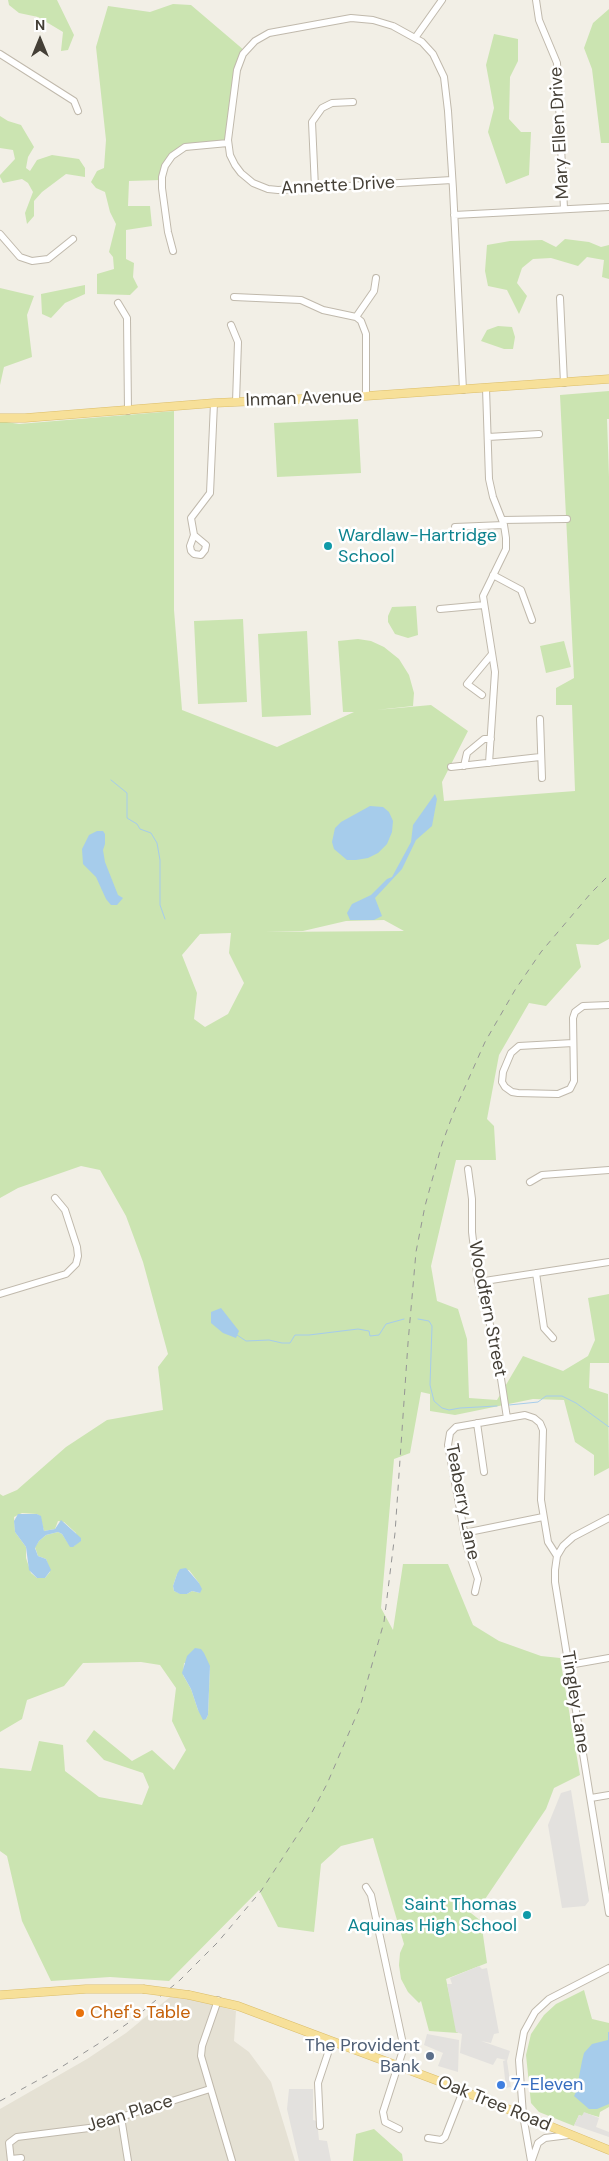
<!DOCTYPE html>
<html>
<head>
<meta charset="utf-8">
<style>
	body { margin:0 }
	#map { position:relative; width:609px; height:2161px; overflow:hidden; background:#f2efe6; font-family:"DM Sans",sans-serif }
	canvas { display:block }
	.north { position:absolute; left:15px; top:15px; width:50px; height:50px; -webkit-text-stroke:4px #fff; paint-order:stroke; rotate:0deg; font-size:14px; font-weight:700; line-height:20px; text-align:center; color:#443f36 }
	.north::after { content:''; display:block; margin:auto; width:18px; height:22px; background:#443f36; clip-path:polygon(50% 0,100% 100%,50% 72%,0 100%) }
</style>
</head>
<body>
<div id="map">
<canvas width="609" height="2161"></canvas>
<div class="north">N</div>
</div>
<script>
const c = document.querySelector('canvas').getContext('2d');
c.lineJoin = 'round';
function fill(path, color) { c.fillStyle = color; c.fill(path, 'evenodd'); }
const toPath = rows => new Path2D(rows.map(r => 'M' + r).join(''));
function stroke(path, color, width, dash) { c.strokeStyle = color; c.lineWidth = width; c.lineCap = dash ? 'butt' : 'round'; c.setLineDash(dash || []); c.stroke(path); }
function label(font, color, halo, rows, align = 'center') {
  c.font = font + ' "DM Sans",sans-serif'; c.lineWidth = 5; c.setLineDash([]); c.textBaseline = 'middle'; c.strokeStyle = halo; c.fillStyle = color; for (const [text, x, y, turn = 0] of rows) {
    c.save(); c.translate(x, y); c.rotate((+turn || 0) * Math.PI / 180); c.textAlign = isNaN(turn) ? turn : align; if (halo) c.strokeText(text, 0, 0); c.fillText(text, 0, 0); c.restore();
  }
}
const residential = toPath([
	[170,1997,201,2001,236,2011,234,2041,249,2052,271,2082,295,2161,0,2161,0,2109,87,2059,126,2033]
]);
const green = toPath([
	[8,0,57,0,74,35,68,50,61,51,63,32,38,17,19,13,9,5],
	[173,4,191,5,245,51,234,75,226,143,174,153,161,180,129,181,128,206,150,206,152,226,126,230,126,259,134,263,133,277,138,287,130,295,97,294,97,274,114,269,113,257,109,252,116,224,110,212,105,192,96,188,91,182,97,171,104,168,106,140,96,47,108,6,150,12],
	[609,9,609,143,601,143,592,69,584,48,593,23],
	[494,34,518,39,518,61,510,77,509,119,521,132,531,132,529,175,506,184,488,132,494,108,486,65],
	[0,116,8,121,21,125,34,147,28,157,26,168,30,171,37,160,52,155,79,159,85,168,85,177,66,174,42,192,34,201,34,216,27,224,25,213,33,192,28,183,22,179,3,183,0,177,0,175,15,159,13,150,0,148],
	[565,239,589,242,601,247,609,245,609,279,602,277,604,260,587,257,578,266,551,258,533,259,522,268,517,283,527,296,519,314,507,290,488,286,485,271,487,245,510,241,542,240,556,247],
	[85,285,85,294,65,303,51,318,42,314,41,294],
	[0,288,34,296,27,315,32,357,4,367,0,385],
	[498,326,512,327,515,337,513,349,504,349,481,341,487,330],
	[609,391,609,419,607,419,609,477,609,939,598,945,576,944,581,967,546,1006,529,1003,499,1055,487,1119,494,1126,496,1160,456,1160,431,1266,437,1301,458,1309,467,1339,469,1398,497,1400,523,1356,563,1371,588,1356,595,1340,588,1298,609,1294,609,1363,590,1363,589,1388,608,1394,609,1468,594,1476,594,1455,575,1442,564,1400,533,1399,455,1415,430,1411,430,1394,421,1392,410,1453,394,1459,381,1608,393,1630,403,1564,448,1564,473,1625,499,1641,541,1656,560,1658,580,1775,554,1788,546,1809,477,1911,468,1901,462,1906,481,1921,487,1963,446,1979,458,2033,429,2031,421,2001,419,2003,408,1992,401,1979,399,1965,400,1953,404,1944,373,1838,341,1846,321,1864,314,1932,278,1927,259,1890,169,1981,110,1977,51,1981,22,1921,7,1856,0,1851,0,1768,31,1771,39,1741,63,1745,65,1771,99,1797,142,1805,149,1787,143,1773,104,1760,86,1741,94,1730,132,1761,152,1750,174,1770,186,1750,172,1721,176,1688,160,1665,141,1662,83,1663,64,1686,27,1700,22,1719,0,1732,0,1494,3,1496,17,1490,66,1447,107,1420,163,1410,158,1367,168,1354,143,1262,126,1216,100,1170,81,1166,18,1188,0,1198,0,421,19,424,174,411,174,610,182,710,277,747,354,712,343,712,338,641,358,639,371,641,384,647,399,659,409,675,414,693,413,706,376,710,431,705,468,731,442,782,444,801,575,791,572,705,556,705,556,688,574,678,560,395],
	[384,920,404,931,265,932,303,931,346,921],
	[231,933,229,953,244,983,228,1014,205,1027,194,1019,197,993,182,955,200,934],
	[22,1513,37,1514,40,1516,44,1531,55,1529,58,1521,64,1522,76,1533,77,1543,74,1546,68,1543,62,1534,58,1532,46,1535,39,1541,35,1547,38,1556,46,1559,50,1572,45,1578,37,1578,31,1573,26,1558,26,1547,15,1532,14,1517],
	[189,1570,199,1583,200,1593,192,1591,187,1594,181,1594,174,1591,173,1586,177,1574],
	[184,1663,210,1666,208,1715,206,1719,198,1710,191,1689,183,1675],
	[358,419,361,473,277,477,274,423],
	[416,606,418,635,408,638,395,634,388,622,388,616,392,607],
	[243,619,247,702,198,704,194,621],
	[307,631,311,715,262,717,258,634],
	[564,641,571,667,546,673,540,646],
	[584,1990,592,2019,609,2023,609,2107,600,2112,599,2117,585,2113,582,2116,579,2115,574,2126,539,2112,531,2103,526,2055,531,2034,544,2015,556,2004],
	[374,2129,402,2154,403,2161,353,2161,356,2134]
]);
const parking = toPath([
	[571,1790,589,1901,585,1906,562,1908,548,1825,561,1793],
	[479,1966,482,1969,487,1968,499,2033,494,2034,491,2043,481,2041,510,2051,507,2061,511,2087,506,2088,503,2061,506,2060,497,2058,493,2065,460,2053,462,2034,456,2032,447,1984,452,1984,450,1978],
	[427,2034,459,2040,458,2072,438,2066,443,2053,424,2045],
	[289,2089,313,2089,313,2120,317,2121,319,2140,327,2141,331,2161,299,2161,287,2109],
	[584,2112,599,2118,596,2127,609,2132,609,2137,574,2125,579,2115,582,2116]
]);
const water = toPath([
	[435,794,437,799,432,826,416,840,402,869,375,898,382,916,374,920,350,920,347,913,352,904,371,895,387,879,392,877,411,842,413,825],
	[370,806,383,807,389,812,393,821,392,832,387,844,378,853,368,858,356,860,347,860,334,849,332,842,335,828,341,822],
	[97,831,103,831,105,834,105,844,103,850,105,862,118,895,123,898,117,905,111,905,106,899,96,877,83,864,82,849,89,835],
	[221,1308,239,1331,236,1338,223,1333,211,1323,211,1312],
	[18,1514,37,1514,41,1516,44,1531,55,1529,61,1520,81,1538,81,1541,73,1547,70,1547,62,1534,58,1532,46,1535,39,1541,35,1548,38,1556,46,1559,51,1570,45,1578,37,1578,29,1570,26,1547,15,1532,14,1521],
	[186,1568,199,1583,202,1589,200,1593,192,1591,187,1594,180,1594,174,1591,173,1586,177,1574,180,1569],
	[195,1648,201,1649,204,1653,210,1666,208,1715,206,1719,203,1720,198,1710,191,1689,182,1673,187,1656],
	[608,2032,609,2032,609,2104,597,2109,589,2109,574,2096,579,2086,578,2082,582,2061,584,2053,592,2044,608,2040]
]);
const stream = toPath([
	[111,780,127,793,127,818,137,824,140,829,151,833,157,843,160,860,160,905,165,919],
	[418,1319,429,1321,432,1326,430,1385,434,1401,442,1408,449,1410,460,1408,497,1406],
	[237,1335,246,1341,269,1340,282,1343,290,1343,295,1335,309,1335,358,1329,369,1331,370,1336,379,1335,386,1324,404,1319],
	[509,1405,538,1402,546,1396,562,1396,576,1403,609,1427]
]);
const minor = toPath([
	[536,0,539,20,557,63,564,209],
	[415,38,442,0],
	[0,54,74,101,78,111],
	[452,180,278,190,268,189,253,183,241,173,235,165,230,155,228,140,237,70,243,54,255,41,269,33,351,18,373,20,393,26,422,42,433,54,444,77,448,111,453,189,463,390],
	[315,188,312,122,322,108,332,103,353,102],
	[454,215,609,207],
	[0,234,20,257,32,261,48,259,73,239],
	[173,251,168,232,162,188,162,177,165,166,172,156,185,147,228,143],
	[234,297,301,300,323,310,356,317,361,321,366,334,366,396],
	[560,298,564,383],
	[118,303,127,318,128,411],
	[356,317,374,291,376,278],
	[231,325,238,342,236,402],
	[486,388,489,479,493,497,504,525,506,538,506,549,483,596,495,672,489,763],
	[488,437,539,434],
	[502,520,567,519],
	[455,527,504,525],
	[194,535,206,545,205,550,201,555,194,554,191,551,190,546,194,535,191,518,210,493,214,403],
	[493,575,521,590,532,620],
	[440,609,484,605],
	[482,695,467,684,492,654],
	[540,719,542,778],
	[464,766,467,753,484,739,491,739],
	[451,767,540,757],
	[573,1043,519,1046,511,1053,503,1072,502,1082,505,1087,512,1092,518,1093,558,1094,570,1089,574,1081,573,1018,575,1012,583,1006,609,1005],
	[468,1169,472,1199,472,1232,478,1282,496,1346,507,1418],
	[530,1182,542,1175,609,1170],
	[536,1273,544,1328,553,1338],
	[478,1282,609,1262],
	[0,1294,66,1274,76,1264,78,1256,77,1247,65,1210,55,1198],
	[477,1423,484,1472],
	[609,1518,573,1537,563,1546,557,1556,555,1570,555,1582,609,1913],
	[464,1533,543,1517],
	[475,1592,478,1579,467,1547,448,1445,450,1433,456,1427,525,1415,534,1418,540,1423,543,1430,541,1500,548,1542,557,1556],
	[569,1665,609,1658],
	[591,1798,609,1795],
	[366,1887,371,1895,403,2044,403,2050,383,2112,385,2122,399,2129],
	[218,2000,202,2046,201,2056,232,2161],
	[121,2117,128,2161],
	[320,2126,318,2083,332,2041],
	[428,2138,441,2140,445,2137,463,2091],
	[11,2159,21,2158],
	[532,2160,538,2143,545,2138,569,2135],
	[11,2161,9,2143,17,2137,97,2127,121,2117,210,2089],
	[531,2161,523,2115,519,2060,524,2032,535,2012,549,1999,609,1968]
]);
const major = toPath([
	[0,418,25,418,214,403,366,396,609,379],
	[0,1995,86,1989,143,1989],
	[189,1995,238,2006,302,2030,441,2082,609,2150]
]);
const rail = toPath([
	[0,2101,55,2071,98,2044,131,2021,180,1980,217,1943,261,1891,310,1816,327,1784,360,1707,384,1622,395,1533,408,1343,416,1252,425,1206,442,1144,453,1114,485,1042,515,990,541,952,591,893,609,875]
]);
const majorBridge = toPath([
	[143,1989,189,1995]
]);
const markers = [
	[328,546,5,"#0f9aa8"],
	[527,1915,5,"#0f9aa8"],
	[80,2013,5,"#e8710a"],
	[430,2056,5,"#5c6f8a"],
	[501,2085,5,"#3f7fe0"]
];
const streetNames = [
	["Mary Ellen Drive",560,133,-93],
	["Annette Drive",338,186,-3],
	["Inman Avenue",304,399,-2],
	["Woodfern Street",487,1309,79],
	["Teaberry Lane",462,1502,79],
	["Tingley Lane",575,1702,81],
	["Oak Tree Road",494,2104,22],
	["Jean Place",130,2114,-17]
];
const cultureNames = [
	["Wardlaw-Hartridge",338,536],
	["School",338,557],
	["Saint Thomas",517,1905,"right"],
	["Aquinas High School",517,1926,"right"]
];
const foodNames = [
	["Chef's Table",90,2013]
];
const serviceNames = [
	["The Provident",420,2046],
	["Bank",420,2067]
];
const shopNames = [
	["7-Eleven",511,2085]
];
fill(residential, '#e5e1d4');
fill(green, '#cbe4b1');
fill(parking, '#e3e1de');
fill(water, '#a6cceb');
stroke(stream, '#a6cceb', 1);
stroke(minor, '#c0b9ac', 8);
stroke(major, '#dbbd6a', 9);
stroke(minor, '#fff', 6);
stroke(major, '#f7e099', 8);
stroke(rail, '#959595', 1, [6, 6]);
stroke(majorBridge, '#dbbd6a', 9, []);
stroke(majorBridge, '#f7e099', 8);
for (const [x, y, r, color] of markers) { const dot = new Path2D(); dot.arc(x, y, r, 0, 2 * Math.PI); c.fillStyle = color; c.fill(dot); stroke(dot, '#fff', 2); }
label('18px', '#443f36', '#fff', streetNames);
label('18px', '#0d838f', '#fff', cultureNames, 'left');
label('18px', '#c56008', '#fff', foodNames, 'left');
label('18px', '#4e5e75', '#fff', serviceNames, 'right');
label('18px', '#366cbe', '#fff', shopNames, 'left');
</script>
</body>
</html>
